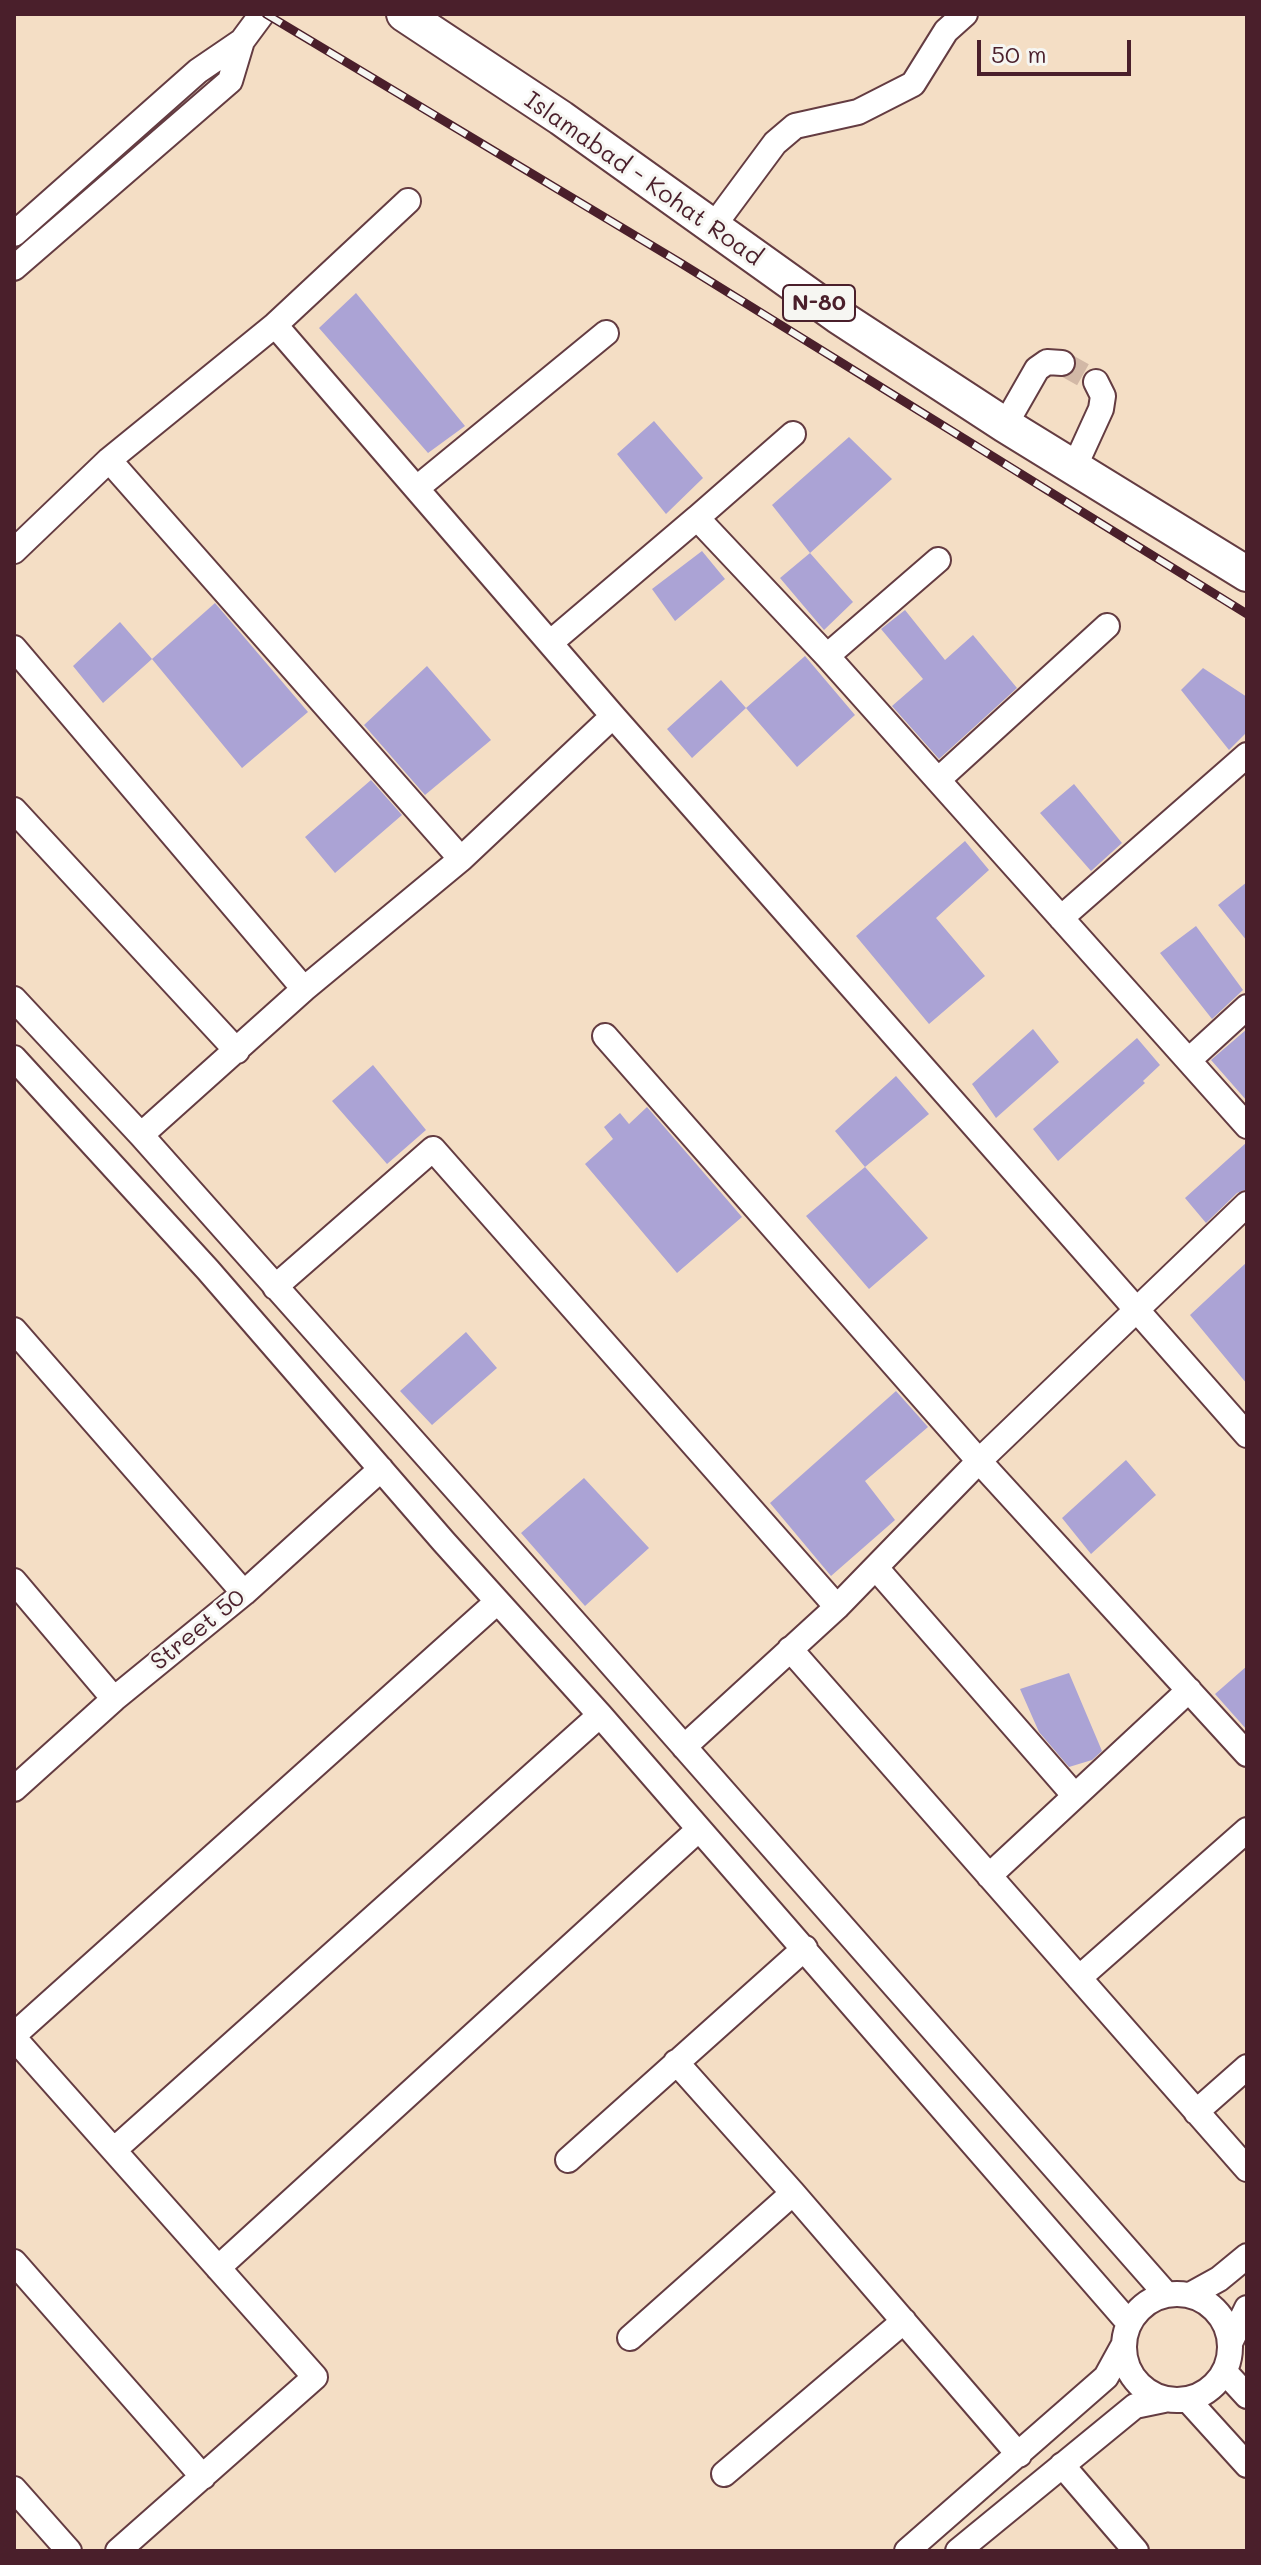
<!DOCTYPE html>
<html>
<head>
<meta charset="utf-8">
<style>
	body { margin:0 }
	#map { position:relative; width:1261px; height:2565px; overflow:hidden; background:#f4dec5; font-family:Mali,sans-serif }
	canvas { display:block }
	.frame { position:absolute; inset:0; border:16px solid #4a1f2b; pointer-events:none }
	.scale { position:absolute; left:977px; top:40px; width:154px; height:36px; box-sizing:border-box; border:4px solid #4a1f2b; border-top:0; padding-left:10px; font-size:24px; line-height:28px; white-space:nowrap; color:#4a1f2b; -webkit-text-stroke:6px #f6f6f2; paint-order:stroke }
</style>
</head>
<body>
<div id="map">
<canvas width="1261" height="2565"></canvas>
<div class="frame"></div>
<div class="scale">50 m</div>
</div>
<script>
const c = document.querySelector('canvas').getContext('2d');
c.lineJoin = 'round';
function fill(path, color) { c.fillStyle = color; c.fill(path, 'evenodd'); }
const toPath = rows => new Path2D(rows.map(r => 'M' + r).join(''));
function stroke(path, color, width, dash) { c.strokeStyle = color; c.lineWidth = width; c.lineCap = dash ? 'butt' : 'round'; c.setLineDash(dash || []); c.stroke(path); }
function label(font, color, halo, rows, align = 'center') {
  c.font = font + ' Mali,sans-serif'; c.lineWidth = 6; c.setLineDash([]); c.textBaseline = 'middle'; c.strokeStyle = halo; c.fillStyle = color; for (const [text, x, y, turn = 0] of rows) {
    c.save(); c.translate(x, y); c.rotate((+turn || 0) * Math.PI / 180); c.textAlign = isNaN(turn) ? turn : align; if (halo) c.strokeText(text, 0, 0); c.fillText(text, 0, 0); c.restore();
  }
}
const building = toPath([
	[356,293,465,426,428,453,319,328],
	[654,421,703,478,666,514,617,454],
	[849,437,892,479,810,553,772,505],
	[702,551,725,579,675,621,652,589],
	[810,553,853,602,824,630,780,578],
	[215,603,308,712,242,768,152,659],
	[905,610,945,660,973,635,1017,688,939,759,892,706,923,679,881,629],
	[120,622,152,659,103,703,73,666],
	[805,656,855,715,797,767,746,708],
	[427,666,491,740,425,795,364,725],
	[1203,668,1247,697,1247,732,1229,750,1181,690],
	[721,680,746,708,692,758,667,729],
	[371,780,402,815,335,873,305,837],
	[1074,784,1122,843,1091,871,1040,813],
	[965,841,989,870,936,918,985,976,929,1024,856,936],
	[1247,882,1247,941,1218,905],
	[1196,926,1243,990,1212,1019,1160,953],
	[1033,1029,1059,1062,996,1118,972,1084],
	[1247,1029,1247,1101,1211,1060],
	[1137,1038,1160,1065,1143,1081,1145,1083,1058,1161,1033,1129],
	[373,1065,426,1130,387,1164,332,1101],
	[896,1076,929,1114,865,1167,835,1131],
	[647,1107,742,1217,677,1273,585,1164,613,1139,604,1127,620,1113,629,1124],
	[1247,1142,1247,1189,1237,1193,1206,1223,1185,1198],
	[865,1167,928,1238,869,1289,806,1216],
	[1247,1262,1247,1384,1190,1315],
	[466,1332,497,1368,432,1425,400,1391],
	[896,1391,928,1427,865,1481,895,1520,831,1576,770,1503],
	[1126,1460,1156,1495,1091,1554,1062,1518],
	[584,1478,649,1548,585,1606,521,1533],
	[1247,1666,1247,1730,1215,1694],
	[1069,1673,1102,1751,1092,1760,1069,1767,1039,1732,1020,1689]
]);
const minorTunnel = toPath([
	[1062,363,1096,382]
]);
const minor = toPath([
	[712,228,775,143,795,126,858,112,913,84,946,31,965,14],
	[14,234,198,71,242,41,262,14],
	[14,268,230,81,242,41],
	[275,325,613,716,1247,1435],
	[1005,425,1037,369,1047,362,1062,363],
	[109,460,461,859],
	[1074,468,1101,409,1103,396,1096,382],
	[417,488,606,333],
	[697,518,793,434],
	[14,551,109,460,275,325,408,201],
	[550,643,697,518,827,656,1247,1126],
	[14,648,304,989],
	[827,656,938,560],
	[938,780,1107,626],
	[14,810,237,1051],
	[1061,918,1247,755],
	[14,999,141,1135,584,1633,1166,2294],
	[605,1036,979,1461,1247,1754],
	[14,1058,208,1270,444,1542,600,1715,1129,2323],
	[1189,1060,1247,1007],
	[141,1135,304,989,461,859,613,716],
	[275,1287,433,1149,837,1607],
	[14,1330,244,1593],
	[876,1568,1075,1796],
	[14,1581,114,1699],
	[790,1649,1247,2169],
	[684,1747,837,1607,979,1461,1247,1204],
	[14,1789,114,1699,244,1593,381,1469],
	[989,1876,1189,1690],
	[1079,1978,1247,1830],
	[14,2035,497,1602],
	[14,2038,315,2377,118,2551],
	[676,2062,793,2193,1019,2455],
	[1196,2112,1247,2067],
	[114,2150,600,1715],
	[568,2160,805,1948],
	[14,2262,203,2477],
	[218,2268,698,1830],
	'1124 2347a53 53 0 1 1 106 0a53 53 0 1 1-106 0Z',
	[1190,2295,1219,2279,1247,2256],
	[630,2338,793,2193],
	[1230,2343,1247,2308],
	[1225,2372,1247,2396],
	[1188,2400,1247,2465],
	[1062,2465,1136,2551],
	[724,2474,904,2321],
	[14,2489,69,2551],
	[907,2551,1106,2377,1123,2346],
	[958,2551,1135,2406,1164,2400]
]);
const highway = toPath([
	[404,14,561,118,838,316,1005,425,1247,574]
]);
const rail = toPath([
	[266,14,679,262,1247,614]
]);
const shields = [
	[819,303,72]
];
const shieldNames = [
	["N-80",819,303]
];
const streetNames = [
	["Islamabad - Kohat Road",643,179,35],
	["Street 50",198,1630,-39]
];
fill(building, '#aba3d5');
stroke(minorTunnel, '#d2b8a6', 24, [24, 12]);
stroke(minor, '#643c42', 28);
stroke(highway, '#643c42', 38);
stroke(minor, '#fff', 24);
stroke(highway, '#fff', 34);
stroke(rail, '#4a1f2b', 9);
stroke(rail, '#f6f6f2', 6, [18]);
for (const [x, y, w] of shields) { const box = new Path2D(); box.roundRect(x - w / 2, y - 18, w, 36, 6); c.fillStyle = '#f6f6f2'; c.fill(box); stroke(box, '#4a1f2b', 2); }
label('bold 22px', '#4a1f2b', null, shieldNames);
label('24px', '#4a1f2b', '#f6f6f2', streetNames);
</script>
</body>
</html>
